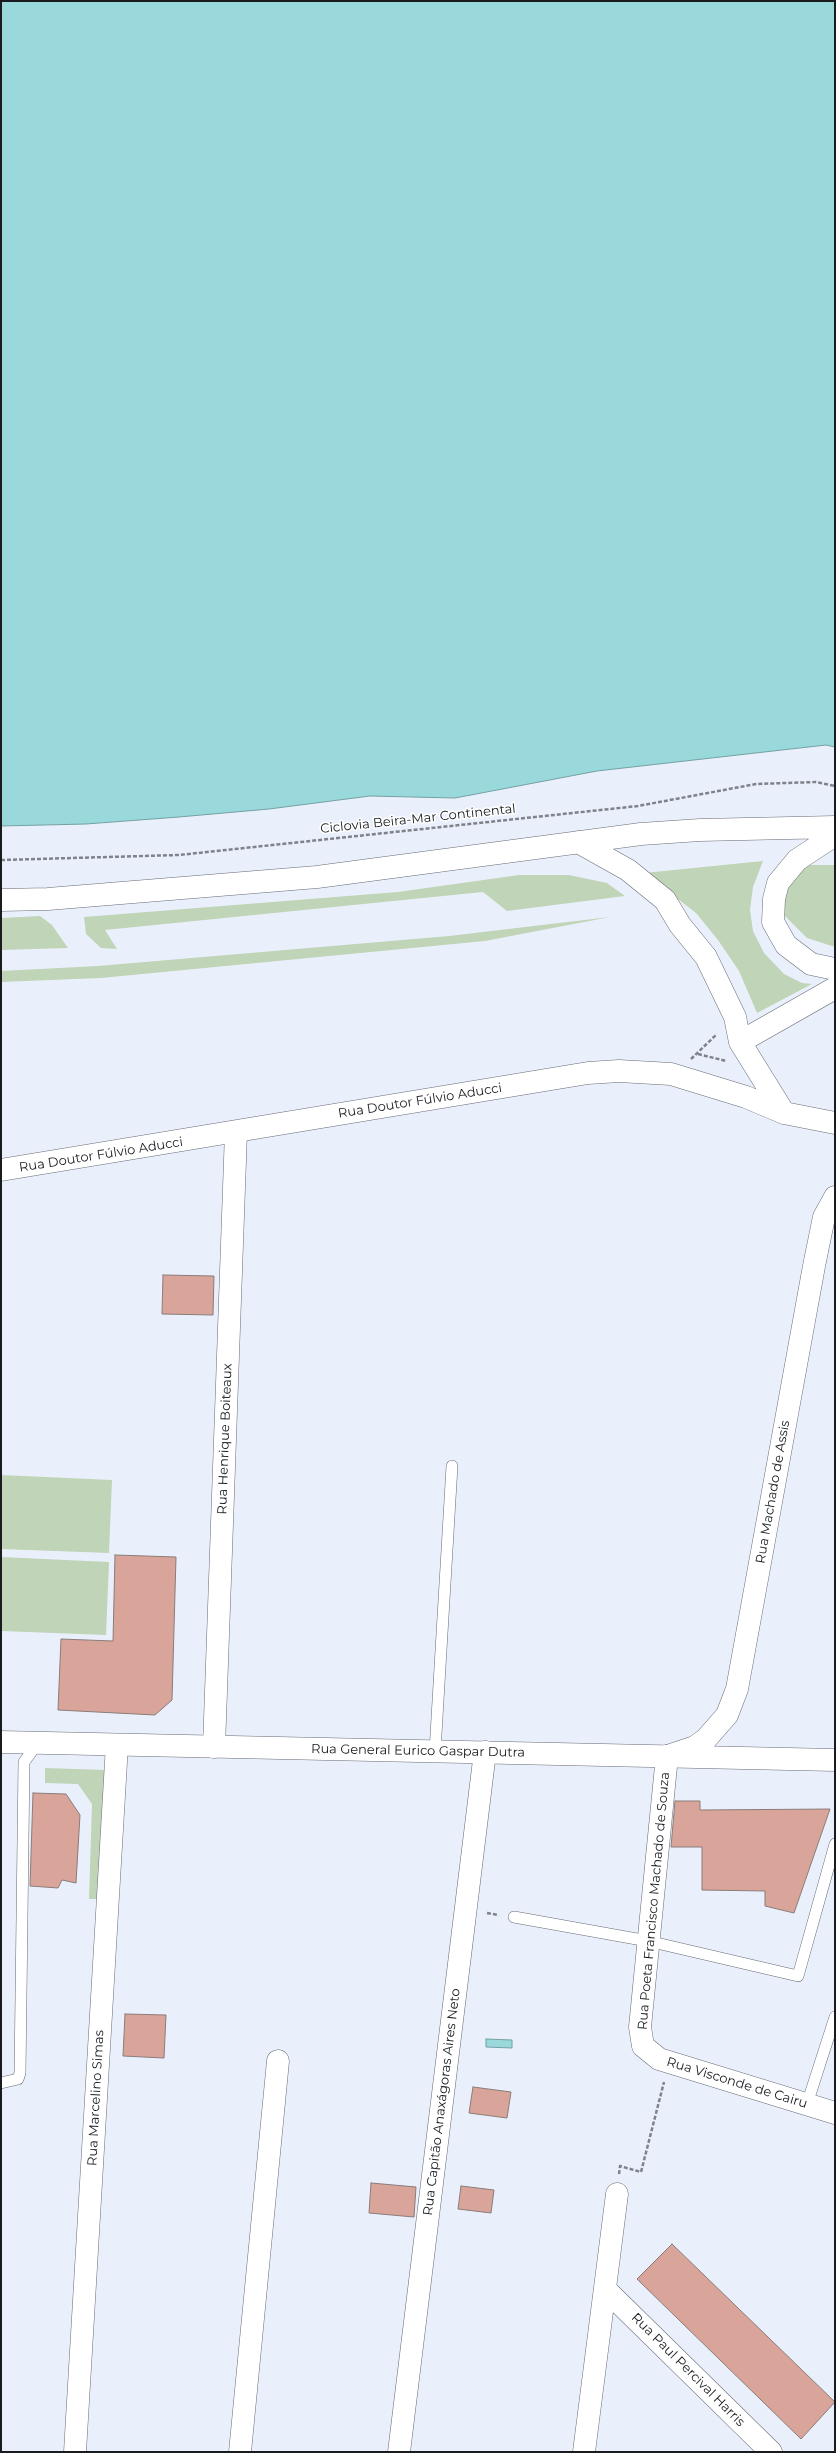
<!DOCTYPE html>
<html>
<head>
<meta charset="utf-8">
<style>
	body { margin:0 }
	#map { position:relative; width:836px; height:2453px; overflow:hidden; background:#eaf0fb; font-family:Montserrat,sans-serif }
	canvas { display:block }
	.frame { position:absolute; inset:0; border:2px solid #191b1f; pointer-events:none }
</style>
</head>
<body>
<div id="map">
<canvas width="836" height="2453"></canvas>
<div class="frame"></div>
</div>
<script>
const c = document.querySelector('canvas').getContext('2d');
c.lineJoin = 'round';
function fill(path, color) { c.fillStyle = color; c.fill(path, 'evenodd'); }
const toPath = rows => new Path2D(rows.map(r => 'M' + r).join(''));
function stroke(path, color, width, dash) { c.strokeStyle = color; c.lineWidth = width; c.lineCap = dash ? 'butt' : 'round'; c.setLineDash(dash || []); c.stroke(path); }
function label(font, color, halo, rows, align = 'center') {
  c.font = font + ' Montserrat,sans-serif'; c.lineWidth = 3; c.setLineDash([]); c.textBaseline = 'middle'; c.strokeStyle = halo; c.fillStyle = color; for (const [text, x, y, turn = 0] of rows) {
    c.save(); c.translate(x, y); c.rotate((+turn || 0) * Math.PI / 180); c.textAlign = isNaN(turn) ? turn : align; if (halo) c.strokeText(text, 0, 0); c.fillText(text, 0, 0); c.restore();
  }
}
const green = toPath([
	[763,861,753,887,750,910,753,931,764,953,784,974,802,983,812,984,757,1013,739,971,718,940,696,913,644,873],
	[802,865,835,865,835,947,807,938,781,912,782,888],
	[519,875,569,875,607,883,625,896,507,911,483,892,105,930,117,949,101,948,86,934,84,917,398,892],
	[40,916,52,925,68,948,1,950,1,918],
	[610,917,485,941,101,978,1,982,1,971,98,966,449,936],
	[1,1475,112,1480,109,1553,1,1549],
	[1,1557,109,1562,106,1635,1,1631],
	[45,1768,107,1770,103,1899,89,1899,92,1804,78,1784,45,1783]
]);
const water = toPath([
	[1,1,835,1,835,747,826,745,597,771,455,798,370,796,269,809,179,817,86,824,1,826,1,1],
	[486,2039,512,2040,512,2048,486,2047,486,2039]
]);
const building = toPath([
	[163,1275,214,1276,213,1315,162,1314,163,1275],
	[115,1555,176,1557,172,1700,155,1715,58,1710,61,1639,113,1641,115,1555],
	[33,1793,66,1794,80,1815,76,1883,62,1880,58,1888,30,1886,33,1793],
	[675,1801,700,1801,700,1810,830,1809,794,1913,765,1906,765,1891,702,1890,702,1847,671,1847,675,1801],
	[125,2014,166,2015,164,2058,123,2056,125,2014],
	[473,2087,511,2092,507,2118,469,2113,473,2087],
	[371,2183,416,2187,414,2217,369,2213,371,2183],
	[461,2186,494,2190,491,2213,458,2209,461,2186],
	[672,2244,835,2402,801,2439,637,2279,672,2244]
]);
const path = toPath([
	[1,860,179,855,638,806,756,784,816,782,835,786],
	[698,1054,726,1061],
	[691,1059,717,1034],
	[487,1913,499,1915],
	[619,2174,620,2166,641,2172,664,2082]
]);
const service = toPath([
	[435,1751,452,1466],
	[514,1917,648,1941,798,1976,835,1844],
	[1,2083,18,2079,20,2073,24,1762,38,1743],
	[807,2104,835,2017]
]);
const minor = toPath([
	[214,1747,236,1132],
	[667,1756,640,2027,643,2046,659,2059,835,2113],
	[605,2289,771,2452],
	[75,2452,117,1745],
	[240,2452,278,2061],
	[399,2452,485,1752],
	[584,2452,617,2194]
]);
const tertiary = toPath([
	[668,1756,695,1747,706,1739,727,1715,737,1689,814,1266,824,1217,835,1197]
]);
const primary = toPath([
	[835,835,797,860,778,883,774,899,773,922,786,945,811,964,835,969],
	[578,842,628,870,665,900,680,925,706,957,735,1017,740,1042,784,1113],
	[1,900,48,899,317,877,641,834,700,830,835,827],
	[740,1042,835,988],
	[1,1170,588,1073,619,1071,671,1074,746,1097,784,1113,835,1123],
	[1,1742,835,1760]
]);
const streetNames = [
	["Ciclovia Beira-Mar Continental",418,819,-6],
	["Rua Doutor Fúlvio Aducci",420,1101,-9],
	["Rua Doutor Fúlvio Aducci",101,1155,-9],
	["Rua Henrique Boiteaux",225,1439,-88],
	["Rua Machado de Assis",773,1492,-80],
	["Rua General Eurico Gaspar Dutra",418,1751,1],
	["Rua Poeta Francisco Machado de Souza",654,1901,-85],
	["Rua Visconde de Cairu",737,2083,17],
	["Rua Marcelino Simas",96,2098,-87],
	["Rua Capitão Anaxágoras Aires Neto",442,2102,-83],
	["Rua Paul Percival Harris",688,2370,45]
];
fill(green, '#c0d4b7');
fill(water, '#99d9db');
stroke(water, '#73a0a3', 1);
fill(building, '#d9a49a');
stroke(building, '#897c79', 1);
stroke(service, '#666b75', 12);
stroke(minor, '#666b75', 23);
stroke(tertiary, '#666b75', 23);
stroke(primary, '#666b75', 23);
stroke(path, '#7f828a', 2.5, [4, 2]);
stroke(service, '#fff', 11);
stroke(minor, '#fff', 22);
stroke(tertiary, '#fff', 22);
stroke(primary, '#fff', 22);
label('13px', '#191b1f', '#fff', streetNames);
</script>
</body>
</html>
